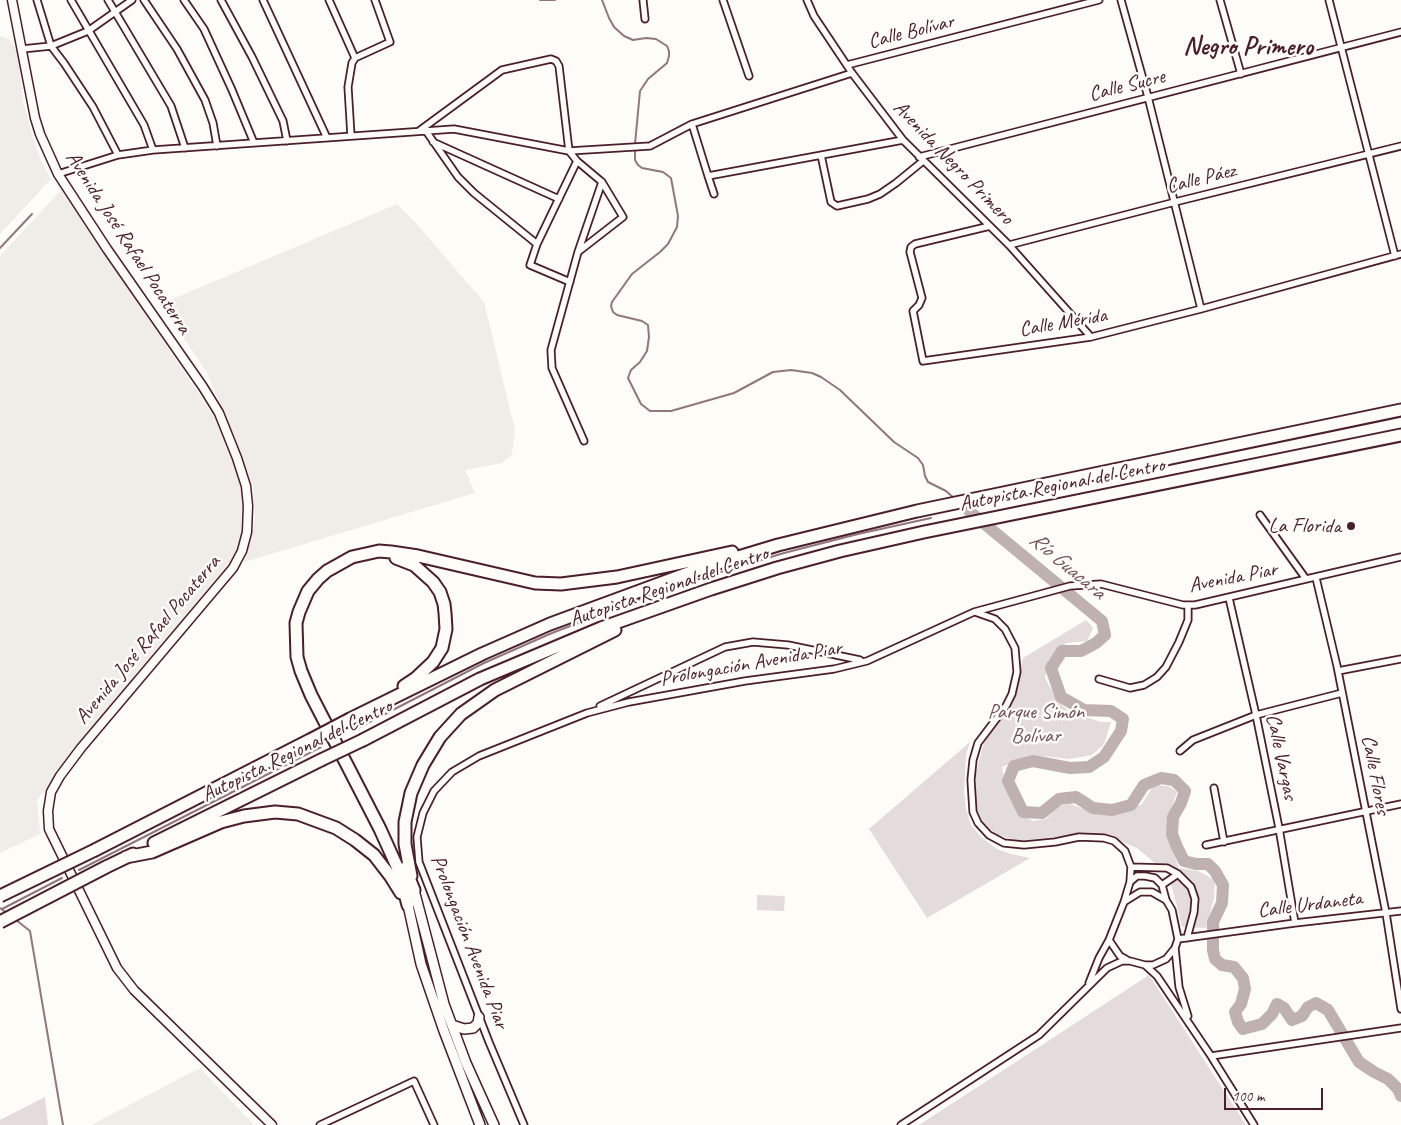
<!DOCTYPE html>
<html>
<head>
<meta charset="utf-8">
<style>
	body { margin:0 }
	#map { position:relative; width:1401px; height:1125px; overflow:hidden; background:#fdfcf7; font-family:Caveat,sans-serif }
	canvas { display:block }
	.scale { position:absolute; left:1224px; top:1088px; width:99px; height:22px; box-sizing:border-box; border:2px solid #4a1f2b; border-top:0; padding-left:6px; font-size:15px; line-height:18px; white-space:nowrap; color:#4a1f2b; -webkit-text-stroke:4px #fdfcf7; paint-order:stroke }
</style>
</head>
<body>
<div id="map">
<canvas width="1401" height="1125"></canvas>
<div class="scale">100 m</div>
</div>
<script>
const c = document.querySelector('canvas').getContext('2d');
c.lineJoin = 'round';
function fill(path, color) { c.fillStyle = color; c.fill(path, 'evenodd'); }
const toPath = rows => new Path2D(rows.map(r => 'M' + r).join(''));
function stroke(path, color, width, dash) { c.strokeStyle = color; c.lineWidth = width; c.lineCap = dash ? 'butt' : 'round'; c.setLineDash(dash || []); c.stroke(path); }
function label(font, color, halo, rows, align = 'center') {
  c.font = font + ' Caveat,sans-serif'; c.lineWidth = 5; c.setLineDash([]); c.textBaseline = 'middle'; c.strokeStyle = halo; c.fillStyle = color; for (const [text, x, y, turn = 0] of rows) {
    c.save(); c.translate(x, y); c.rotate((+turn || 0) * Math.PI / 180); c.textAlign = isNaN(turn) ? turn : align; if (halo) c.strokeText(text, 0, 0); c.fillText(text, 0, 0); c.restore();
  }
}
const built = toPath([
	[0,36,9,39,18,52,23,101,33,138,41,160,51,179,0,234],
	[62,189,216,420,236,462,243,489,244,532,239,547,232,560,135,675,37,800,40,834,0,853,0,256],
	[397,204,415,222,484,302,515,430,512,454,502,463,465,470,475,493,244,562,251,539,255,516,253,486,235,439,207,373,161,304],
	[200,1068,254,1125,91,1125]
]);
const green = toPath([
	[1086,620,1093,628,1087,641,1066,643,1049,659,1045,678,1057,700,1068,711,1101,722,1111,722,1104,744,1092,755,1069,759,1042,756,1022,759,1002,767,1004,779,1018,813,1033,821,1046,819,1059,806,1070,804,1100,815,1114,815,1142,804,1154,785,1168,786,1177,792,1169,816,1166,833,1179,868,1198,871,1215,880,1214,898,1206,928,1182,927,1169,875,1137,848,1105,835,1072,835,1018,841,995,834,975,812,976,773,983,746,991,729,1010,705,1023,658],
	[970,742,966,755,964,792,966,809,971,825,982,838,997,849,1011,854,1030,858,927,918,869,829],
	[757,895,785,896,784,911,757,910],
	[1149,975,1246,1125,919,1125,1019,1060],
	[45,1097,48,1125,0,1125,0,1120]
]);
const stream = toPath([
	[540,0,555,0],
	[602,0,609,18,614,27,624,36,633,40,646,38,656,39,667,46,669,51,669,56,667,63,648,79,640,91,635,144],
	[635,149,635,160,638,165,642,168,663,172,671,178,678,216,677,227,668,244,660,252,632,274,612,302,611,306,613,312,617,315,642,321,648,325,649,337,647,351,640,362,631,370,628,378,641,404,650,411,671,411,734,393,773,372,791,370,812,373,821,377,840,390,894,442,918,458,923,465,925,476,928,482,946,491,955,499],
	[0,248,32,214],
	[963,506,969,511],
	[354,730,484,663,552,633,643,598,711,575,784,553,858,534,931,518],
	[79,870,321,747],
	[0,908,8,914],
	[2,909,62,878],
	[16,920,30,931,63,1125]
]);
const river = toPath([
	[969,511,1102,621,1105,635,1096,643,1081,651,1062,651,1051,668,1061,697,1084,710,1111,711,1123,719,1121,731,1104,757,1089,767,1070,768,1033,761,1014,766,1008,781,1023,812,1042,813,1059,799,1076,797,1093,808,1112,810,1131,805,1144,785,1161,778,1174,780,1185,791,1181,803,1173,817,1172,834,1177,847,1184,861,1196,864,1208,864,1215,871,1223,885,1222,903,1213,922,1213,950,1215,959,1222,965,1234,967,1243,978,1245,989,1241,1004,1235,1012,1238,1022,1243,1029,1262,1024,1272,1014,1277,1004,1284,1008,1292,1020,1302,1016,1308,1007,1316,1003,1328,1010,1359,1062,1374,1072,1388,1079,1398,1089,1401,1096]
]);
const minor = toPath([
	[37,0,51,46,64,63,93,107,118,155],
	[71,0,144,125,153,150],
	[108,0,171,106,185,148],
	[144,0,177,49,205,100,213,123,217,146],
	[184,0,204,29,232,90,254,143],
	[221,0,252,57,283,121,287,141],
	[263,0,327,138],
	[329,0,355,58],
	[643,0,645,19],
	[723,0,749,76],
	[807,0,814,16,852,73,903,140,1009,245,1091,337],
	[1121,0,1148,97,1201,309],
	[1220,0,1241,74],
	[1329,0,1395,256],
	[22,49,51,46,88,31,132,0],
	[847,65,1099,0],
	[692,124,708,176,903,140],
	[419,131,502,70,551,59,556,61,559,66,569,151,577,161],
	[426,131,458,177,474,193,537,244,530,265,570,282],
	[351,136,348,87,352,63,355,58,390,42,375,0],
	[433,142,559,199],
	[821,155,831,202,837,206,868,199,880,194,896,183,923,161],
	[919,157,1401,32],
	[58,174,118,155,153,150,454,129,569,151,650,146,692,124,852,73],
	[708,176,714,194],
	[990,226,915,244,911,247,910,252,922,298,919,305,913,311,923,361,1091,337,1201,309,1401,254],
	[537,244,577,161,602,182],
	[1009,245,1175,202,1401,146],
	[578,252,623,217,602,182,578,252,551,350,552,368,584,441],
	[1260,515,1306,579],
	[1316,578,1337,666,1386,913,1401,1009],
	[1229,598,1256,715,1279,828,1295,923],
	[975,612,995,619,1005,629,1015,648,1017,672,1012,694,1006,706,978,743,973,760,971,780,973,812,978,823,989,835,1004,843,1024,845,1055,842,1079,837,1104,838,1114,841,1125,851,1131,867,1130,882,1124,902],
	[1338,671,1401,659],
	[1099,679,1130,688,1144,685,1157,677,1166,667,1179,642,1188,620,1188,605],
	[600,706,725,647,753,642,788,645,860,660],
	[1180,751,1193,740,1256,715,1342,693],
	[1214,788,1224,842],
	[1206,845,1401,804],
	[1131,867,1167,868,1178,874,1191,887,1195,899,1194,912,1187,938],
	[1130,882,1137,876,1145,876,1155,878,1162,885,1166,900],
	[1162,885,1178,874],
	[1178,939,1295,923,1401,911],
	[1109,940,1120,956,1127,960],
	[1145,965,1153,965,1166,959,1175,948],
	[1089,983,1099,958,1109,940,1124,902,1140,892,1152,892,1166,900,1172,910,1178,939,1175,948,1179,987,1188,1016],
	[1211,1056,1401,1028],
	[320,1125,414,1081,434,1125],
	[524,1125,489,1042,419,862,417,837,423,813,434,791,452,772,479,756,587,713,629,702,745,681,834,669,867,661,974,612,1070,586,1101,584,1183,605,1195,605,1401,557],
	[901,1125,1039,1035,1107,968,1122,961,1130,961,1145,965,1157,976,1211,1056,1254,1125]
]);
const tertiary = toPath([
	[12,0,35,118,40,134,58,174,107,249,203,387,219,413,237,458,246,486,248,506,247,532,242,551,233,568,81,748,60,776,51,792,48,811,49,829,117,968,134,990,272,1125]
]);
const primary = toPath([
	[414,890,444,1004,466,1063,494,1125],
	[408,905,421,964,444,1031,480,1125],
	[452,1025,464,1029,473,1028,478,1023,479,1017]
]);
const motorway = toPath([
	[396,558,414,565,433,582,440,592,444,604,445,613,446,629,442,648,433,662,416,678,404,686],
	[350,719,482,654,550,624,702,568,778,545,917,511,1401,410],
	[363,740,480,679,601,628,711,589,777,568,840,551,924,532,1401,435],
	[154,843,321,760],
	[95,850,310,740],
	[126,857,152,852,221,822,244,816,275,812,298,814,336,828,355,840,374,855,391,877,401,893],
	[106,867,133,854],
	[405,868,414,890],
	[411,876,405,844,405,822,411,793,423,765,440,737,461,714,495,690,615,630],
	[408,905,399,871,380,829,311,695,301,671,297,657,296,623,299,612,308,591,318,579,327,571,352,557,379,551,391,552,418,556,535,583,561,584,617,577,732,552]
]);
const motorwayBridge = toPath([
	[310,740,350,719],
	[321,760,363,740],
	[0,896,95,850],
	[0,922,106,867]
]);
const markers = [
	[1351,526,5,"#4a1f2b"]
];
const streetNames = [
	["Calle Bolívar",911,32,-14],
	["Calle Sucre",1127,86,-14],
	["Avenida Negro Primero",953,163,46],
	["Calle Páez",1201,179,-14],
	["Avenida José Rafael Pocaterra",128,243,57],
	["Calle Mérida",1063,323,-10],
	["Autopista Regional del Centro",1062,485,-11],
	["Avenida Piar",1233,578,-11],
	["Autopista Regional del Centro",669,587,-19],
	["Avenida José Rafael Pocaterra",148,640,-50],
	["Prolongación Avenida Piar",751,664,-10],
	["Autopista Regional del Centro",297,751,-26],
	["Calle Vargas",1281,757,78],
	["Calle Flores",1375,775,79],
	["Calle Urdaneta",1310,905,-7],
	["Prolongación Avenida Piar",469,942,69]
];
const poiNames = [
	["La Florida",1341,526]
];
const parkNames = [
	["Parque Simón",1036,712],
	["Bolívar",1036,736]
];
const waterNames = [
	["Río Guacara",1067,566,40]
];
const districtNames = [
	["Negro Primero",1248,47]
];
fill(built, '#f0ece8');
fill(green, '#e3dcda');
stroke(stream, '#91777b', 2);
stroke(river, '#c0b1b1', 12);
stroke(minor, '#4a1f2b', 9);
stroke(tertiary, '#4a1f2b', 11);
stroke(primary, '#4a1f2b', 12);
stroke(motorway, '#4a1f2b', 15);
stroke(minor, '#fdfcf7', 5.5);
stroke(tertiary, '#fdfcf7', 8);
stroke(primary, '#fdfcf7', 9);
stroke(motorway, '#fdfcf7', 11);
stroke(motorwayBridge, '#4a1f2b', 15, []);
stroke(motorwayBridge, '#fdfcf7', 11);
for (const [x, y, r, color] of markers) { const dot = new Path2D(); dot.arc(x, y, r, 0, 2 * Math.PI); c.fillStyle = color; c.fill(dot); stroke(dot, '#fdfcf7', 2); }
label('21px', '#4a1f2b', '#fdfcf7', streetNames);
label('21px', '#4a1f2b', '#fdfcf7', poiNames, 'right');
label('21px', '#704e57', '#fdfcf7', parkNames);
label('italic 22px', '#73525a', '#fdfcf7', waterNames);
label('bold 26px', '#4a1f2b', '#fdfcf7', districtNames);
</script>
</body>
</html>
